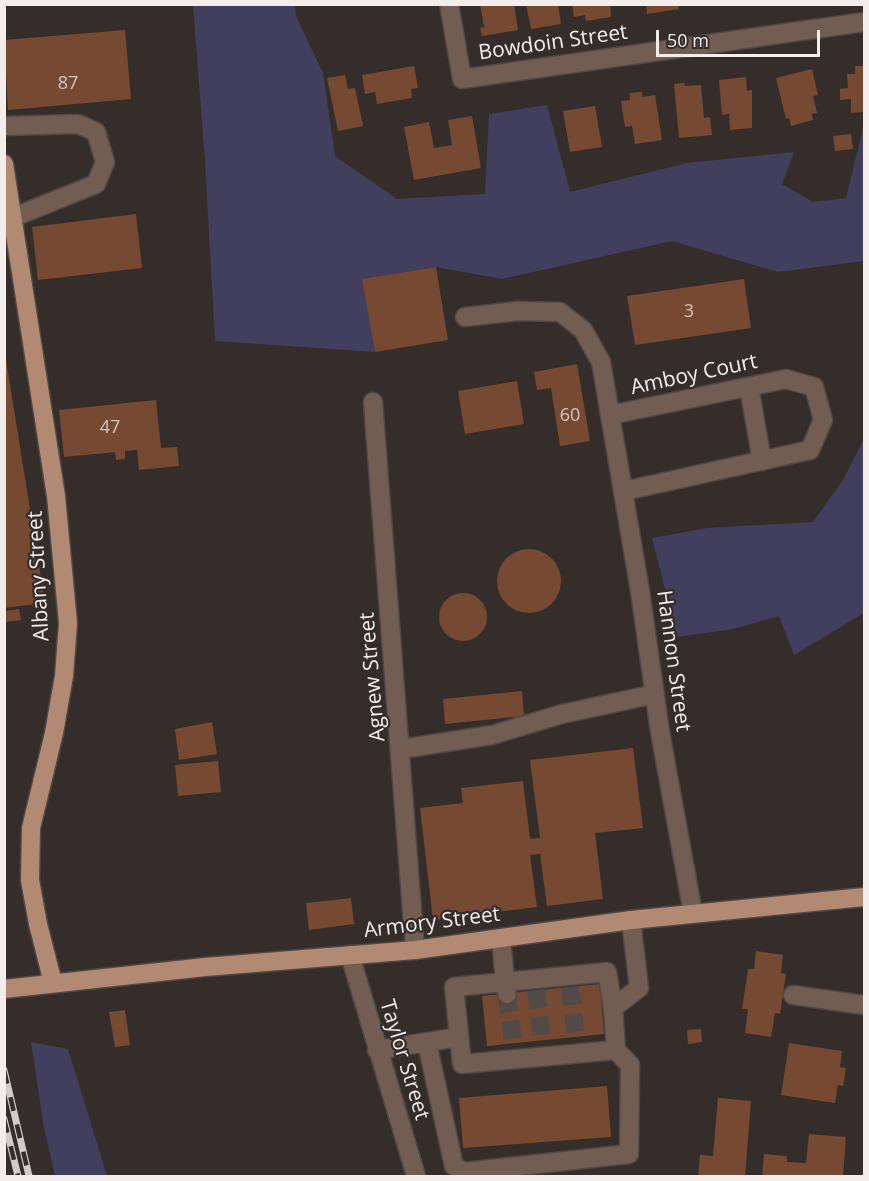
<!DOCTYPE html>
<html>
<head>
<meta charset="utf-8">
<style>
	body { margin:0 }
	#map { position:relative; width:869px; height:1181px; overflow:hidden; background:#342d2a; font-family:"Open Sans",sans-serif }
	canvas { display:block }
	.frame { position:absolute; inset:0; border:6px solid #f3eeec; pointer-events:none }
	.scale { position:absolute; left:656px; top:30px; width:164px; height:27px; box-sizing:border-box; border:3px solid #f3eeec; border-top:0; padding-left:8px; font-size:18px; line-height:21px; white-space:nowrap; color:#f3eeec; -webkit-text-stroke:4px #342d2a; paint-order:stroke }
</style>
</head>
<body>
<div id="map">
<canvas width="869" height="1181"></canvas>
<div class="frame"></div>
<div class="scale">50 m</div>
</div>
<script>
const c = document.querySelector('canvas').getContext('2d');
c.lineJoin = 'round';
function fill(path, color) { c.fillStyle = color; c.fill(path, 'evenodd'); }
const toPath = rows => new Path2D(rows.map(r => 'M' + r).join(''));
function stroke(path, color, width, dash) { c.strokeStyle = color; c.lineWidth = width; c.lineCap = dash ? 'butt' : 'round'; c.setLineDash(dash || []); c.stroke(path); }
function label(font, color, halo, rows, align = 'center') {
  c.font = font + ' "Open Sans",sans-serif'; c.lineWidth = 4.5; c.setLineDash([]); c.textBaseline = 'middle'; c.strokeStyle = halo; c.fillStyle = color; for (const [text, x, y, turn = 0] of rows) {
    c.save(); c.translate(x, y); c.rotate((+turn || 0) * Math.PI / 180); c.textAlign = isNaN(turn) ? turn : align; if (halo) c.strokeText(text, 0, 0); c.fillText(text, 0, 0); c.restore();
  }
}
const green = toPath([
	[193,5,295,5,296,16,323,73,335,156,397,199,485,194,489,114,547,105,570,192,687,163,794,152,782,184,813,202,846,198,864,124,864,261,778,272,672,241,502,279,436,267,363,279,375,352,215,341,205,161],
	[864,439,864,613,794,655,779,616,733,629,677,637,652,538,707,528,813,522,843,480],
	[31,1042,68,1049,107,1176,55,1176,44,1128]
]);
const building = toPath([
	[480,4,514,4,518,30,482,36,480,28,484,27],
	[526,4,558,4,561,24,531,29],
	[572,4,610,4,611,17,586,21,585,15,574,17],
	[646,4,678,4,679,9,647,14],
	[125,30,131,99,8,110,4,40],
	[414,66,418,88,411,89,412,98,377,104,375,92,365,94,362,75],
	[855,66,864,66,864,112,851,113,851,99,840,100,840,89,848,88,847,74,855,74],
	[812,69,818,95,813,96,817,113,812,114,813,120,791,126,789,118,786,119,776,78],
	[345,75,348,89,355,88,363,126,338,131,327,78],
	[746,77,747,91,752,90,752,128,730,130,729,114,722,115,719,80],
	[684,83,685,86,701,85,704,118,710,117,712,135,679,138,674,84],
	[642,92,642,97,655,95,662,140,635,144,632,126,625,127,621,101,630,100,630,93],
	[595,106,602,147,570,152,563,111],
	[472,116,481,168,414,180,404,127,429,122,434,148,452,145,448,120],
	[851,134,853,149,835,151,833,136],
	[136,214,142,268,38,280,32,227],
	[436,267,448,340,375,352,362,279],
	[744,279,751,328,635,345,627,296],
	[4,347,45,603,4,608],
	[577,364,590,441,560,446,551,388,537,390,534,372],
	[517,381,524,424,465,434,458,391],
	[156,400,161,448,177,447,179,466,139,470,137,450,125,451,125,459,116,460,115,452,64,457,59,410],
	'497 581a32 32 0 1 1 64 0a32 32 0 1 1-64 0Z',
	'439 617a24 24 0 1 1 48 0a24 24 0 1 1-48 0Z',
	[19,609,21,620,6,622,5,611],
	[522,691,524,716,445,724,443,699],
	[212,722,217,754,179,760,175,729],
	[633,748,643,828,595,833,603,899,547,906,540,854,530,855,537,907,433,920,420,808,463,803,461,788,523,781,530,839,540,838,530,760],
	[218,761,221,792,178,796,175,765],
	[351,898,354,924,309,930,306,903],
	[756,951,783,955,781,973,786,974,780,1014,775,1013,771,1037,745,1033,748,1009,742,1009,748,969,754,969],
	[600,984,604,1034,487,1046,482,996],
	[125,1010,130,1045,115,1047,109,1012],
	[701,1029,702,1042,688,1044,687,1030],
	[789,1043,842,1051,840,1067,846,1068,843,1086,838,1085,835,1103,781,1095],
	[607,1086,611,1137,463,1148,459,1098],
	[718,1098,751,1101,745,1176,698,1176,700,1155,713,1156],
	[809,1134,846,1137,843,1176,762,1176,764,1154,787,1156,787,1162,806,1163]
]);
const minorTunnel = toPath([
	[570,987,576,1037],
	[536,990,542,1040],
	[507,994,513,1043]
]);
const minor = toPath([
	[449,4,462,79,864,22],
	[4,126,78,124,96,132,105,162,96,184,14,217],
	[465,317,518,311,560,312,583,330,601,362,640,591,660,732,693,913],
	[749,387,762,461],
	[373,402,415,950],
	[610,415,786,379,814,387,823,420,810,450,624,491],
	[401,749,492,735,562,714,655,694],
	[501,938,505,982,607,972,613,1008,639,988,631,920],
	[350,955,416,1176],
	[507,994,505,982,454,987,462,1064,616,1050,613,1008],
	[793,995,864,1005],
	[427,1043,454,1166,464,1172,629,1154,630,1065,616,1050],
	[377,1050,459,1037]
]);
const major = toPath([
	[4,164,56,496,68,623,64,676,54,733,31,828,30,880,38,924,53,983],
	[4,989,205,967,415,950,631,920,864,897]
]);
const rail = toPath([
	[4,1070,29,1176],
	[4,1119,18,1176]
]);
const numberNames = [
	["87",68,84],
	["3",689,312],
	["60",570,416],
	["47",110,428]
];
const streetNames = [
	["Bowdoin Street",553,43,-8],
	["Amboy Court",694,375,-12],
	["Albany Street",39,576,-93],
	["Hannon Street",673,661,82],
	["Agnew Street",373,677,-95],
	["Armory Street",432,923,-7],
	["Taylor Street",404,1060,73]
];
fill(green, '#423f5e');
fill(building, '#764a32');
stroke(minorTunnel, '#514a47', 18, [18, 9]);
stroke(minor, '#4f4845', 21);
stroke(major, '#4f4845', 21);
stroke(minor, '#715d52', 18);
stroke(major, '#b28973', 18);
stroke(rail, '#d1ccca', 7);
stroke(rail, '#342d2a', 4.5, [14]);
label('18px', '#d4c5be', null, numberNames);
label('21px', '#f3eeec', '#342d2a', streetNames);
</script>
</body>
</html>
